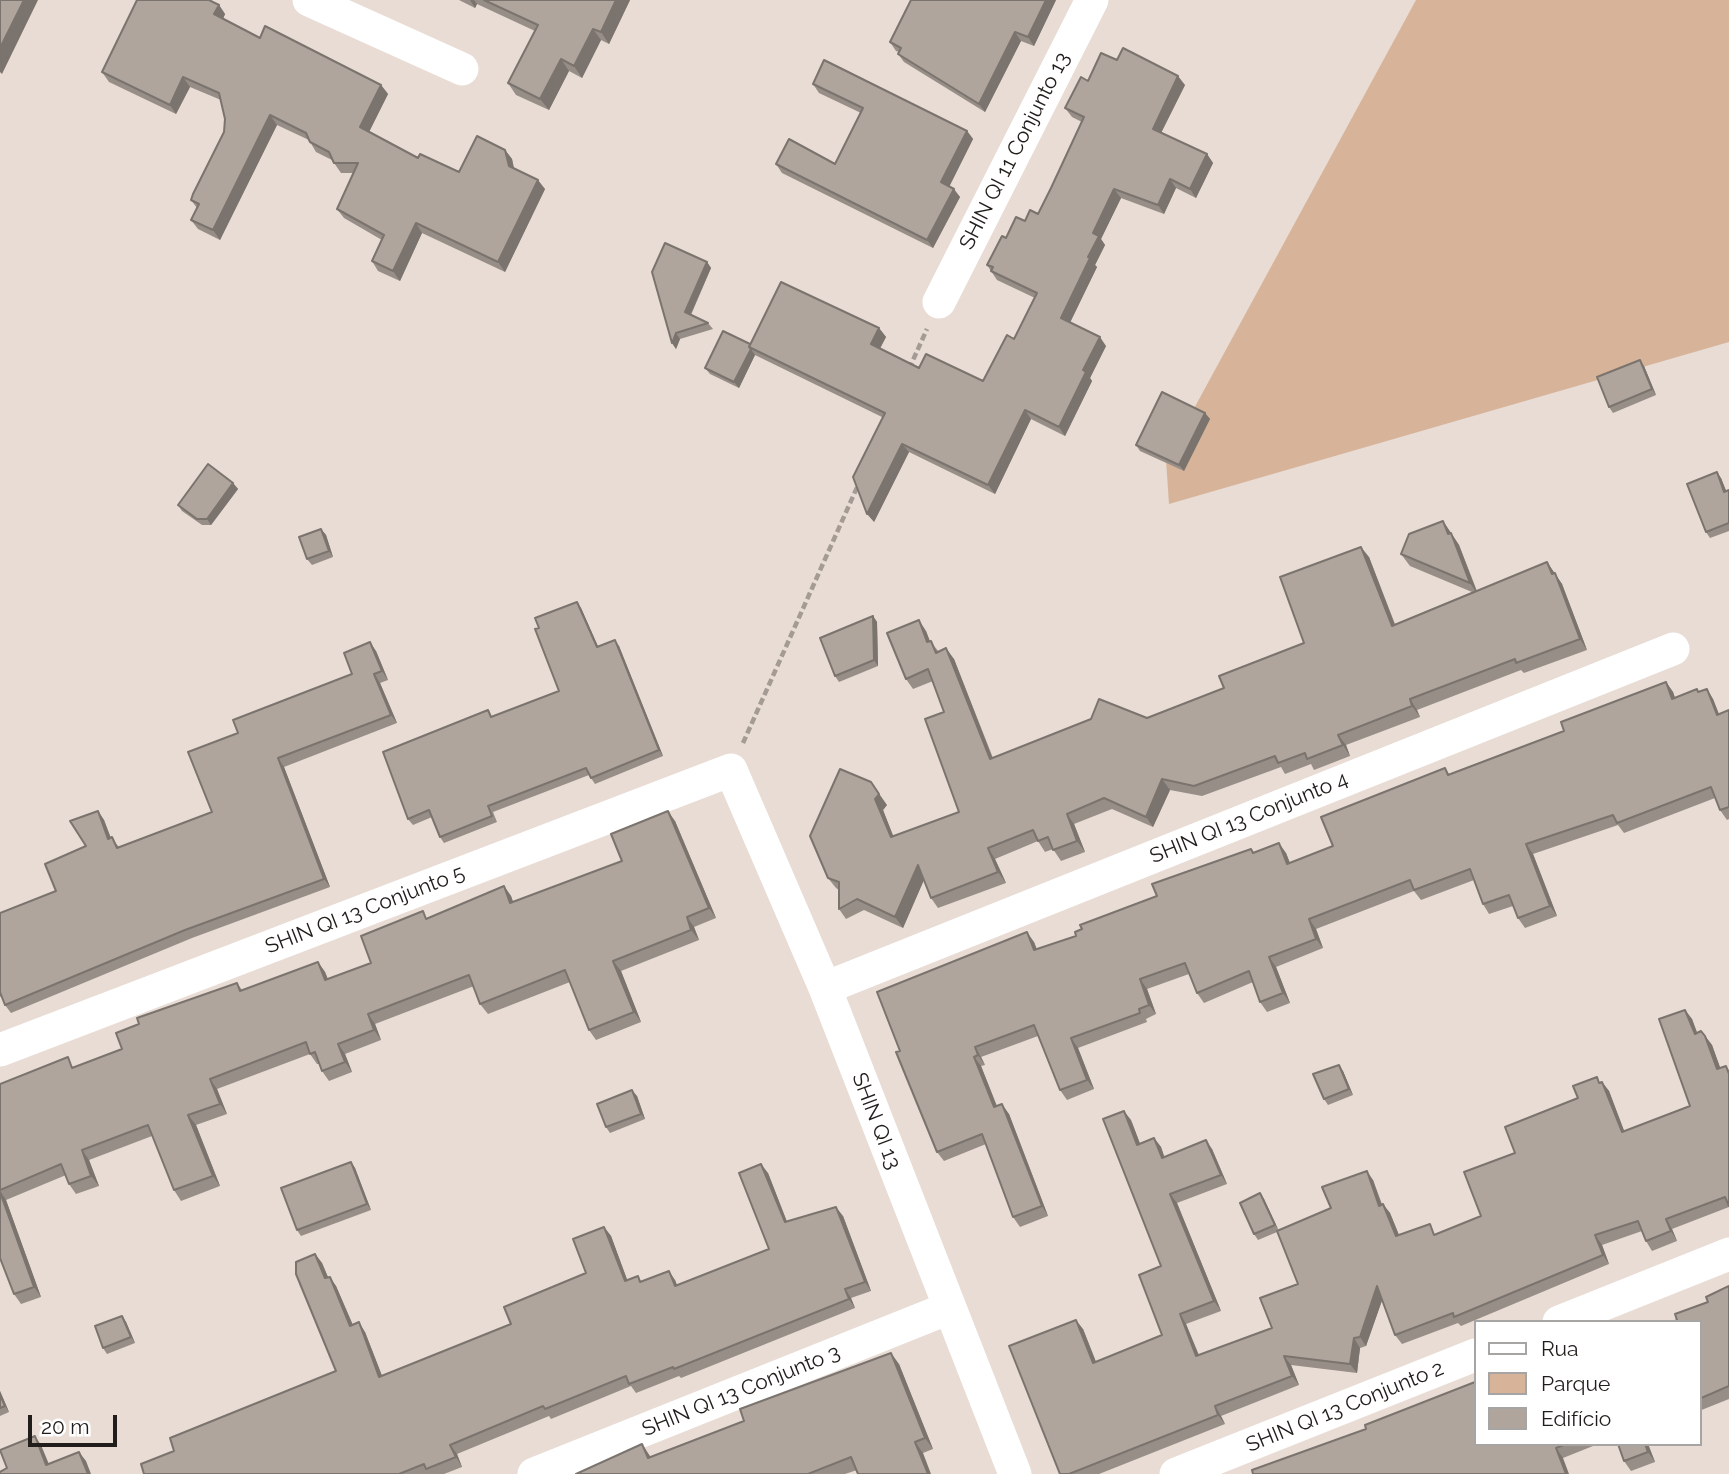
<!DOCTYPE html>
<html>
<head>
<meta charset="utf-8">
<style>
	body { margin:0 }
	#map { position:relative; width:1729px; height:1474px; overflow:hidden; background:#e8dcd4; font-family:Raleway,sans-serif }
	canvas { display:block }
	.legend { position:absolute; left:1474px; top:1320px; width:228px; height:126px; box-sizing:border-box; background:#fff; border:2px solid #a6a5a3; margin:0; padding:9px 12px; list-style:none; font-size:21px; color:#211d1a }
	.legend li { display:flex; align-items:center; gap:14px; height:35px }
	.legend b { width:35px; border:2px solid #a6a5a3 }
	.scale { position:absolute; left:28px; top:1415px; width:89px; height:32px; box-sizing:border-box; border:4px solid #211d1a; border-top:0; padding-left:9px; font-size:21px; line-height:24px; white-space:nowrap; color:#211d1a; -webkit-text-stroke:5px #fff; paint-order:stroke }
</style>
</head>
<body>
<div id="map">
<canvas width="1729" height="1474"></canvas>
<ul class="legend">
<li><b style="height:9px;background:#fff"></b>Rua</li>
<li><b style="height:19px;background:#d7b499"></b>Parque</li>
<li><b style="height:19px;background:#b0a59d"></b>Edifício</li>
</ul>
<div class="scale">20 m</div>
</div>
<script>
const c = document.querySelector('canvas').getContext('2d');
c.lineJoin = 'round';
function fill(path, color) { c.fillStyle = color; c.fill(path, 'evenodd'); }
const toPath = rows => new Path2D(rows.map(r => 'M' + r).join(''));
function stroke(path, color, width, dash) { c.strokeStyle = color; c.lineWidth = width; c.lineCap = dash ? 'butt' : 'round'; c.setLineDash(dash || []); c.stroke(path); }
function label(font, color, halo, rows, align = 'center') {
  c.font = font + ' Raleway,sans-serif'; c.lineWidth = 7; c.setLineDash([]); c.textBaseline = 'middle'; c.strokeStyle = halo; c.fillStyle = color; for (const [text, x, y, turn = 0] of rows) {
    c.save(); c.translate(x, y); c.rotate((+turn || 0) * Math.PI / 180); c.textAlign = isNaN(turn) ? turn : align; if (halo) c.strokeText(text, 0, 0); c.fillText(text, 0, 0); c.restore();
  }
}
const green = toPath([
	[1416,0,1729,0,1729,342,1169,504,1166,460]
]);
const path = toPath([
	[909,369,927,329],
	[743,743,859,483]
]);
const minor = toPath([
	[309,0,462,69],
	[939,302,1092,0],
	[825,988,1673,649],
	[0,1050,731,770,825,988,1015,1474],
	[1559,1322,1729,1254],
	[534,1474,949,1308],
	[1176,1474,1475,1355]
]);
const wall = toPath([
	[459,0,630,0,609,44,601,40,582,78,569,71,549,110,516,95,508,83,535,31,477,4,475,8],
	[1056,0,1034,46,1021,41,985,112,904,62,898,54,899,52,896,51,890,42],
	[219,5,225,14,223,19,260,38,381,85,388,94,369,132,418,158,459,172,505,150,512,159,514,168,545,189,505,272,422,233,400,281,378,271,372,261,382,240,344,218,337,209,354,173,341,173,332,160,316,152,309,140,277,125,220,240,198,229,191,220,197,208,191,200,224,132,225,119,221,100,190,87,176,114,109,82,102,72],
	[1117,60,1185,85,1161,133,1207,154,1213,163,1196,198,1176,188,1164,214,1121,198,1101,239,1105,245,1095,265,1097,267,1070,322,1106,346,1090,378,1092,381,1065,436,1031,419,995,494,909,452,874,522,882,417,755,355,739,388,710,374,705,368,750,344,879,328,886,337,880,349,919,368,983,381,1014,339,1035,298,997,280,987,265,1006,238,1025,221,1038,214,1082,122,1072,117,1065,108,1088,81],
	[813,84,967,131,973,139,949,187,960,197,933,248,782,173,776,164,835,164,861,113,819,93],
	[707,262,711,268,691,315,708,323,713,329,680,339,676,349,672,343],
	[1644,366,1656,395,1613,413,1609,407],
	[1205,413,1210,419,1184,471,1140,451,1136,445],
	[1721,478,1726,491,1729,490,1729,531,1710,538,1706,532],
	[233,483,238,489,211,525,202,525,182,511,178,505],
	[1443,521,1459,545,1477,591,1547,562,1562,584,1587,650,1524,673,1521,670,1417,710,1420,717,1346,745,1350,756,1314,770,1311,764,1285,774,1281,767,1202,796,1170,790,1153,827,1112,809,1074,824,1085,852,1061,861,1053,849,1045,852,1038,841,995,859,1006,883,938,908,931,898,924,880,903,928,864,910,846,919,839,909,839,890,836,888,828,878,810,836,887,805,883,810,893,836,959,812,944,712,933,681,913,689,906,679,926,631,930,641,939,652,954,659,993,758,1147,718,1224,688,1304,643,1369,557,1395,624,1472,592,1410,566,1401,554],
	[321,529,326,535,333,557,312,565,307,559],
	[581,608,598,647,619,646,663,756,595,784,589,775,493,812,497,822,444,843,440,837,432,817,413,825,408,819,493,716,559,691],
	[873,616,877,622,878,666,839,682,835,676],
	[376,651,388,680,380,683,397,723,284,767,330,887,192,938,11,1013,5,1005,2,996,0,997,0,913,56,891,86,846,98,811,104,820,111,838,119,847,212,812,238,733,352,674],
	[1666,682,1673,692,1675,698,1697,689,1699,692,1707,689,1713,699,1719,714,1729,710,1729,819,1727,820,1720,810,1715,798,1624,833,1618,825,1533,854,1557,916,1525,928,1518,918,1513,906,1489,914,1483,904,1474,880,1421,900,1414,891,1316,929,1323,948,1276,967,1290,1003,1267,1012,1260,1002,1253,982,1204,1003,1197,993,1189,974,1147,989,1156,1014,1146,1019,1147,1022,1078,1048,1094,1089,1067,1100,1060,1090,1038,1036,981,1057,985,1065,981,1066,997,1106,1009,1114,1048,1216,1020,1227,1013,1217,986,1144,944,1161,937,1152,900,1051,1034,942,1037,950,1076,936,1251,849,1253,853,1286,853,1290,863,1333,846,1445,768,1449,774,1564,731],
	[675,821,716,918,694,927,699,940,621,971,641,1022,596,1040,589,1030,570,982,488,1014,480,1004,474,986,375,1024,381,1040,345,1054,352,1072,329,1081,322,1071,319,1064,317,1064,310,1054,217,1089,227,1114,196,1125,220,1186,181,1201,174,1190,152,1136,89,1160,99,1186,76,1194,69,1184,66,1175,6,1200,41,1297,21,1304,14,1294,0,1258,0,1084,74,1067,122,1049,139,1024,237,983,242,990,318,962,325,972,328,979,371,963,428,918,504,886,511,896,513,902,622,861],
	[1685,1010,1692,1019,1697,1033,1705,1036,1712,1045,1720,1068,1726,1066,1729,1070,1729,1207,1672,1229,1677,1241,1652,1251,1646,1241,1642,1231,1602,1245,1609,1264,1461,1326,1458,1323,1402,1344,1395,1335,1382,1300,1366,1346,1360,1348,1357,1373,1291,1365,1299,1385,1221,1416,1225,1424,1099,1474,1060,1474,1083,1329,1096,1362,1162,1335,1161,1266,1131,1120,1140,1144,1154,1138,1161,1147,1164,1157,1212,1149,1227,1184,1177,1203,1221,1311,1186,1324,1199,1355,1272,1328,1298,1284,1277,1232,1258,1240,1254,1234,1260,1193,1264,1199,1278,1230,1331,1208,1373,1180,1382,1204,1390,1213,1399,1235,1436,1234,1481,1216,1515,1153,1578,1098,1601,1083,1602,1082,1609,1091,1624,1131,1690,1106],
	[1343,1071,1353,1095,1328,1105,1324,1099],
	[637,1096,645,1119,610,1133,606,1127],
	[351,1162,355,1168,371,1210,301,1236,297,1230],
	[768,1173,787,1222,843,1216,871,1291,851,1298,855,1308,681,1378,679,1376,636,1393,631,1386,551,1419,549,1416,457,1454,462,1467,444,1474,144,1474,174,1451,336,1371,315,1254,322,1263,328,1277,336,1286,353,1325,365,1332,382,1376,511,1324,586,1273,604,1227,611,1236,627,1280,638,1276,641,1281,675,1280,677,1285,769,1249],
	[1729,1286,1729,1399,1699,1411,1699,1322,1677,1320,1708,1302],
	[122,1316,126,1322,135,1343,107,1354,103,1348],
	[899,1364,933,1449,923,1453,857,1470,845,1474,576,1474,651,1457],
	[0,1391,9,1412,0,1416],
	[1475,1444,1598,1444,1563,1458],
	[1648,1444,1655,1462,1631,1471,1624,1461]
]);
const shadedWall = toPath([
	[24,0,38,0,2,74,0,72,0,48],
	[470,0,474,0,477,4,475,8],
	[616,0,630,0,609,44,601,32],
	[1046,0,1056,0,1034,46,1028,37],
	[219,5,225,14,221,23,214,14],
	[593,29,601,40,582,78,574,66],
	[1015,32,1021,41,985,112,979,104],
	[561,59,569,71,549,110,540,99],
	[1178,76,1185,85,1159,137,1153,129],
	[183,77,190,87,176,114,170,105],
	[381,85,388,94,367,136,360,127],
	[270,115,277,125,220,240,213,230],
	[967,131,973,139,947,191,941,182],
	[505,150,512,159,515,175,509,166],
	[1207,154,1213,163,1196,198,1190,189],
	[1170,179,1176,188,1164,214,1158,205],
	[538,180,545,189,505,272,498,262],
	[954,189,960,197,933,248,927,240],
	[1114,189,1121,198,1101,239,1105,245,1095,265,1097,267,1068,327,1061,318,1088,257,1093,233],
	[416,223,422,233,400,281,393,271],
	[707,262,711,268,689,318,685,312],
	[879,328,886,337,877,353,871,344],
	[676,333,680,339,676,349,672,343],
	[1100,337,1106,346,1090,378,1092,381,1065,436,1059,427,1083,370],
	[751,349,755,355,739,388,734,382],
	[1640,360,1644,366,1656,395,1652,389],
	[1025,410,1031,419,995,494,988,485],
	[1205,413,1210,419,1184,471,1179,465],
	[902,444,909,452,874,522,867,514],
	[1717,472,1721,478,1729,498,1724,492],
	[233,483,238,489,211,525,207,519],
	[1443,521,1459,545,1478,595,1470,583],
	[321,529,326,535,333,557,329,551],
	[1361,547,1369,557,1399,636,1392,626],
	[1547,562,1562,584,1587,650,1580,639],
	[577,602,581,608,601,653,597,647],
	[873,616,877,622,878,666,874,660],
	[919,620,926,631,934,653,927,642],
	[615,640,619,646,663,756,659,750],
	[370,642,376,651,388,680,382,671],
	[946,648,954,659,997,770,990,759],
	[374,674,380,683,397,723,391,715],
	[1666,682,1673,692,1679,709,1672,699],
	[1707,689,1713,699,1723,725,1717,715],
	[1410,699,1417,710,1420,717,1412,706],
	[1338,735,1346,745,1350,756,1343,745],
	[278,758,284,767,330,887,324,879],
	[1162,779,1170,790,1153,827,1146,817],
	[871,782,887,805,883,810,898,848,891,837,875,799],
	[98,811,104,820,114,847,108,839],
	[668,811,675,821,716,918,709,908],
	[1067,814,1074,824,1085,852,1077,841],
	[1279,843,1286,853,1294,874,1287,864],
	[1526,844,1533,854,1557,916,1550,906],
	[988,848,995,859,1006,883,998,872],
	[918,865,926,875,903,928,895,917],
	[504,886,511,896,517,913,510,903],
	[687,917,694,927,699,940,691,930],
	[1309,919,1316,929,1323,948,1316,939],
	[1027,932,1034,942,1041,960,1034,950],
	[1269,957,1276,967,1290,1003,1283,993],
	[613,961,621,971,641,1022,634,1012],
	[318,962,325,972,332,990,325,980],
	[1140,979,1147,989,1156,1014,1149,1005],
	[1685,1010,1692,1019,1701,1043,1695,1034],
	[368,1014,375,1024,381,1040,374,1030],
	[1705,1036,1712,1045,1724,1078,1717,1069],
	[1071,1038,1078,1048,1094,1089,1087,1080],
	[338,1044,345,1054,352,1072,345,1062],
	[975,1047,981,1057,985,1065,978,1055],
	[974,1057,981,1066,1001,1117,994,1107],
	[1339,1065,1343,1071,1353,1095,1349,1089],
	[210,1079,217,1089,227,1114,220,1104],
	[1602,1082,1609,1091,1628,1141,1622,1132],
	[632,1090,637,1096,645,1119,641,1114],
	[1002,1104,1009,1114,1048,1216,1042,1206],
	[1124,1111,1131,1120,1144,1154,1137,1145],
	[188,1115,196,1125,220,1186,213,1176],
	[1154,1138,1161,1147,1168,1167,1162,1158],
	[1206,1140,1212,1149,1227,1184,1221,1175],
	[82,1150,89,1160,99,1186,91,1176],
	[351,1162,355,1168,371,1210,367,1204],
	[761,1164,768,1173,791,1232,785,1222],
	[1367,1171,1373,1180,1385,1215,1379,1206],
	[0,1191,6,1200,41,1297,34,1287],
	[1260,1193,1264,1199,1279,1231,1275,1225],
	[1170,1194,1177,1203,1221,1311,1214,1301],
	[1383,1204,1390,1213,1403,1245,1396,1236],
	[836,1207,843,1216,871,1291,865,1282],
	[1666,1219,1672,1229,1677,1241,1671,1231],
	[604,1227,611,1236,631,1290,625,1281],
	[1595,1235,1602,1245,1609,1264,1603,1255],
	[315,1254,322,1263,332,1287,325,1278],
	[669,1271,675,1280,681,1296,675,1286],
	[330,1277,336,1286,357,1335,350,1326],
	[1377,1286,1384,1295,1366,1346,1360,1337],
	[845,1289,851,1298,855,1308,849,1299],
	[1180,1314,1186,1324,1203,1366,1196,1356],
	[122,1316,126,1322,135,1343,131,1337],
	[1076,1320,1083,1329,1100,1372,1093,1363],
	[359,1322,365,1332,386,1386,379,1377],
	[1354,1338,1360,1348,1357,1373,1350,1364],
	[891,1353,899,1364,933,1449,925,1438],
	[1284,1356,1291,1365,1299,1385,1292,1376],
	[0,1391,9,1412,5,1406,0,1395],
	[1215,1406,1221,1416,1225,1424,1218,1415],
	[35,1436,41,1445,53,1474,46,1465],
	[915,1442,923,1453,931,1474,928,1474],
	[642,1444,650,1456,656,1470,648,1458],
	[1645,1444,1648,1444,1655,1462,1648,1452],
	[450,1445,457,1454,462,1467,456,1457],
	[1556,1448,1563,1458,1569,1474,1566,1474],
	[79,1452,86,1461,91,1474,88,1474]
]);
const building = toPath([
	[0,0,24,0,0,48,0,0],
	[137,0,209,0,219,5,214,14,260,38,265,26,381,85,360,127,418,158,420,154,459,172,477,136,505,150,509,166,538,180,498,262,416,223,393,271,372,261,384,235,337,209,358,163,334,163,329,152,310,142,306,133,270,115,213,230,191,220,199,204,191,200,193,194,224,132,225,119,219,93,183,77,170,105,102,72,137,0],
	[484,0,616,0,601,32,593,29,574,66,561,59,540,99,508,83,538,25,484,0],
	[911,0,1046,0,1028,37,1015,32,979,104,898,54,901,48,890,42,911,0],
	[1123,48,1178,76,1153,129,1207,154,1190,189,1170,179,1158,205,1114,189,1093,233,1099,236,1088,257,1090,258,1061,318,1100,337,1083,370,1086,372,1059,427,1025,410,988,485,902,444,867,514,853,477,885,413,749,347,781,282,879,328,871,344,919,368,926,354,983,381,1007,335,1014,339,1037,293,991,271,993,267,987,265,1002,236,1006,238,1016,217,1025,221,1030,210,1038,214,1051,188,1084,117,1065,108,1081,77,1088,81,1101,53,1117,60,1123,48],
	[824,60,967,131,941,182,954,189,927,240,776,164,789,139,835,164,863,108,813,84,824,60],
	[665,243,707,262,685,312,708,323,676,333,672,343,652,272,665,243],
	[723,331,750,344,749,347,751,349,734,382,705,368,723,331],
	[1640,360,1652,389,1609,407,1597,377,1640,360],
	[1162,392,1205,413,1179,465,1136,445,1162,392],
	[208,464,233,483,207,519,197,519,178,505,208,464],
	[1717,472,1724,492,1729,490,1729,523,1706,532,1687,484,1717,472],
	[1443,521,1448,534,1451,533,1470,583,1401,554,1409,534,1443,521],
	[321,529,329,551,307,559,299,537,321,529],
	[1361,547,1392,626,1547,562,1552,574,1555,573,1580,639,1516,663,1515,659,1410,699,1412,706,1338,735,1343,745,1307,759,1305,753,1278,763,1275,756,1194,786,1162,779,1146,817,1104,798,1067,814,1077,841,1053,850,1048,837,1038,841,1033,830,988,848,998,872,931,898,918,865,895,917,857,899,839,909,839,882,828,878,810,836,840,769,871,782,879,794,875,799,891,837,959,812,925,719,944,712,928,669,906,679,887,633,919,620,927,642,931,641,936,653,946,648,990,759,1091,719,1099,699,1147,718,1224,688,1219,676,1304,643,1280,577,1361,547],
	[577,602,597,647,615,640,659,750,591,778,586,768,488,806,492,816,440,837,429,810,408,819,383,752,488,710,491,717,559,691,535,629,539,628,535,618,577,602],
	[873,616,874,660,835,676,820,638,873,616],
	[370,642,382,671,374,674,391,715,278,758,324,879,185,930,5,1005,0,992,0,913,56,891,45,864,86,846,70,821,98,811,108,839,112,837,117,848,212,812,188,752,238,733,233,720,352,674,344,653,370,642],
	[1666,682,1672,699,1697,689,1698,692,1707,689,1717,715,1729,710,1729,807,1720,810,1711,787,1617,823,1613,815,1526,844,1550,906,1518,918,1509,895,1483,904,1470,869,1414,890,1410,880,1309,919,1316,939,1269,957,1283,993,1260,1002,1249,971,1197,993,1185,963,1140,979,1149,1005,1139,1009,1140,1013,1071,1038,1087,1080,1060,1090,1034,1025,975,1047,978,1055,974,1057,994,1107,1002,1104,1042,1206,1013,1217,982,1134,937,1152,896,1052,900,1051,877,992,1027,932,1034,950,1076,936,1075,932,1082,929,1080,925,1157,896,1152,884,1251,849,1253,853,1279,843,1287,864,1333,846,1321,817,1445,768,1448,775,1564,731,1561,722,1666,682],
	[668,811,709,908,687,917,691,930,613,961,634,1012,589,1030,565,970,480,1004,469,975,368,1014,374,1030,338,1044,345,1062,322,1071,315,1052,310,1054,306,1042,210,1079,220,1104,188,1115,213,1176,174,1190,148,1125,82,1150,91,1176,69,1184,61,1164,0,1190,0,1084,68,1057,72,1068,122,1049,116,1033,139,1024,137,1018,237,983,240,991,318,962,325,980,371,963,361,936,423,911,426,919,504,886,510,903,622,861,611,834,668,811],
	[1685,1010,1695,1034,1701,1031,1705,1036,1717,1069,1726,1066,1729,1074,1729,1206,1725,1197,1666,1219,1671,1231,1646,1241,1638,1221,1595,1235,1603,1255,1454,1317,1453,1313,1395,1335,1377,1286,1360,1337,1354,1338,1350,1364,1284,1356,1292,1376,1215,1406,1218,1415,1069,1474,1060,1474,1009,1346,1076,1320,1093,1363,1162,1335,1139,1275,1161,1266,1103,1119,1124,1111,1137,1145,1154,1138,1162,1158,1206,1140,1221,1175,1170,1194,1214,1301,1180,1314,1196,1356,1272,1328,1260,1298,1298,1284,1277,1231,1331,1208,1322,1187,1367,1171,1379,1206,1383,1204,1396,1236,1430,1224,1434,1235,1481,1216,1464,1172,1515,1153,1505,1127,1578,1098,1573,1086,1597,1077,1599,1083,1602,1082,1622,1132,1690,1106,1659,1019,1685,1010],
	[1339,1065,1349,1089,1324,1099,1313,1074,1339,1065],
	[632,1090,641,1114,606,1127,597,1104,632,1090],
	[351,1162,367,1204,297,1230,281,1188,351,1162],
	[761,1164,785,1222,836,1207,865,1282,845,1289,849,1299,674,1369,673,1367,629,1384,626,1376,545,1409,543,1406,450,1445,456,1457,426,1469,424,1464,399,1474,144,1474,141,1464,174,1451,170,1438,336,1371,296,1274,296,1262,315,1254,325,1278,330,1277,350,1326,359,1322,379,1377,511,1324,504,1307,586,1273,573,1239,604,1227,625,1281,638,1276,640,1282,669,1271,675,1286,769,1249,739,1173,761,1164],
	[0,1192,34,1287,14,1294,0,1258,0,1192],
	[1260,1193,1275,1225,1254,1234,1240,1203,1260,1193],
	[1729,1286,1729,1386,1699,1399,1699,1322,1673,1322,1677,1320,1675,1314,1708,1302,1706,1297,1729,1286],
	[122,1316,131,1337,103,1348,95,1326,122,1316],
	[891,1353,925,1438,915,1442,928,1474,858,1474,851,1457,808,1474,576,1474,642,1444,648,1458,744,1421,740,1409,891,1353],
	[1475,1382,1475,1444,1566,1444,1556,1448,1566,1474,1253,1474,1252,1470,1366,1429,1365,1425,1475,1382],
	[0,1395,5,1406,0,1408,0,1395],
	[35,1436,46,1465,79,1452,88,1474,0,1474,0,1472,7,1468,0,1450,35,1436],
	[1618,1444,1645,1444,1648,1452,1624,1461,1618,1444]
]);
const streetNames = [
	["SHIN QI 11 Conjunto 13",1015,151,-63],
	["SHIN QI 13 Conjunto 4",1249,818,-22],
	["SHIN QI 13 Conjunto 5",365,910,-21],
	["SHIN QI 13",876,1121,69],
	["SHIN QI 13 Conjunto 3",741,1391,-22],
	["SHIN QI 13 Conjunto 2",1345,1407,-22]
];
fill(green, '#d7b499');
stroke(path, '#a49b94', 4.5, [7, 3.5]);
stroke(minor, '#fff', 33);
fill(wall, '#978e87');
fill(shadedWall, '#7b746e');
fill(building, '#b0a59d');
stroke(building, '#7b746e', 2);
label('21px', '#211d1a', '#fff', streetNames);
</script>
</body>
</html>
